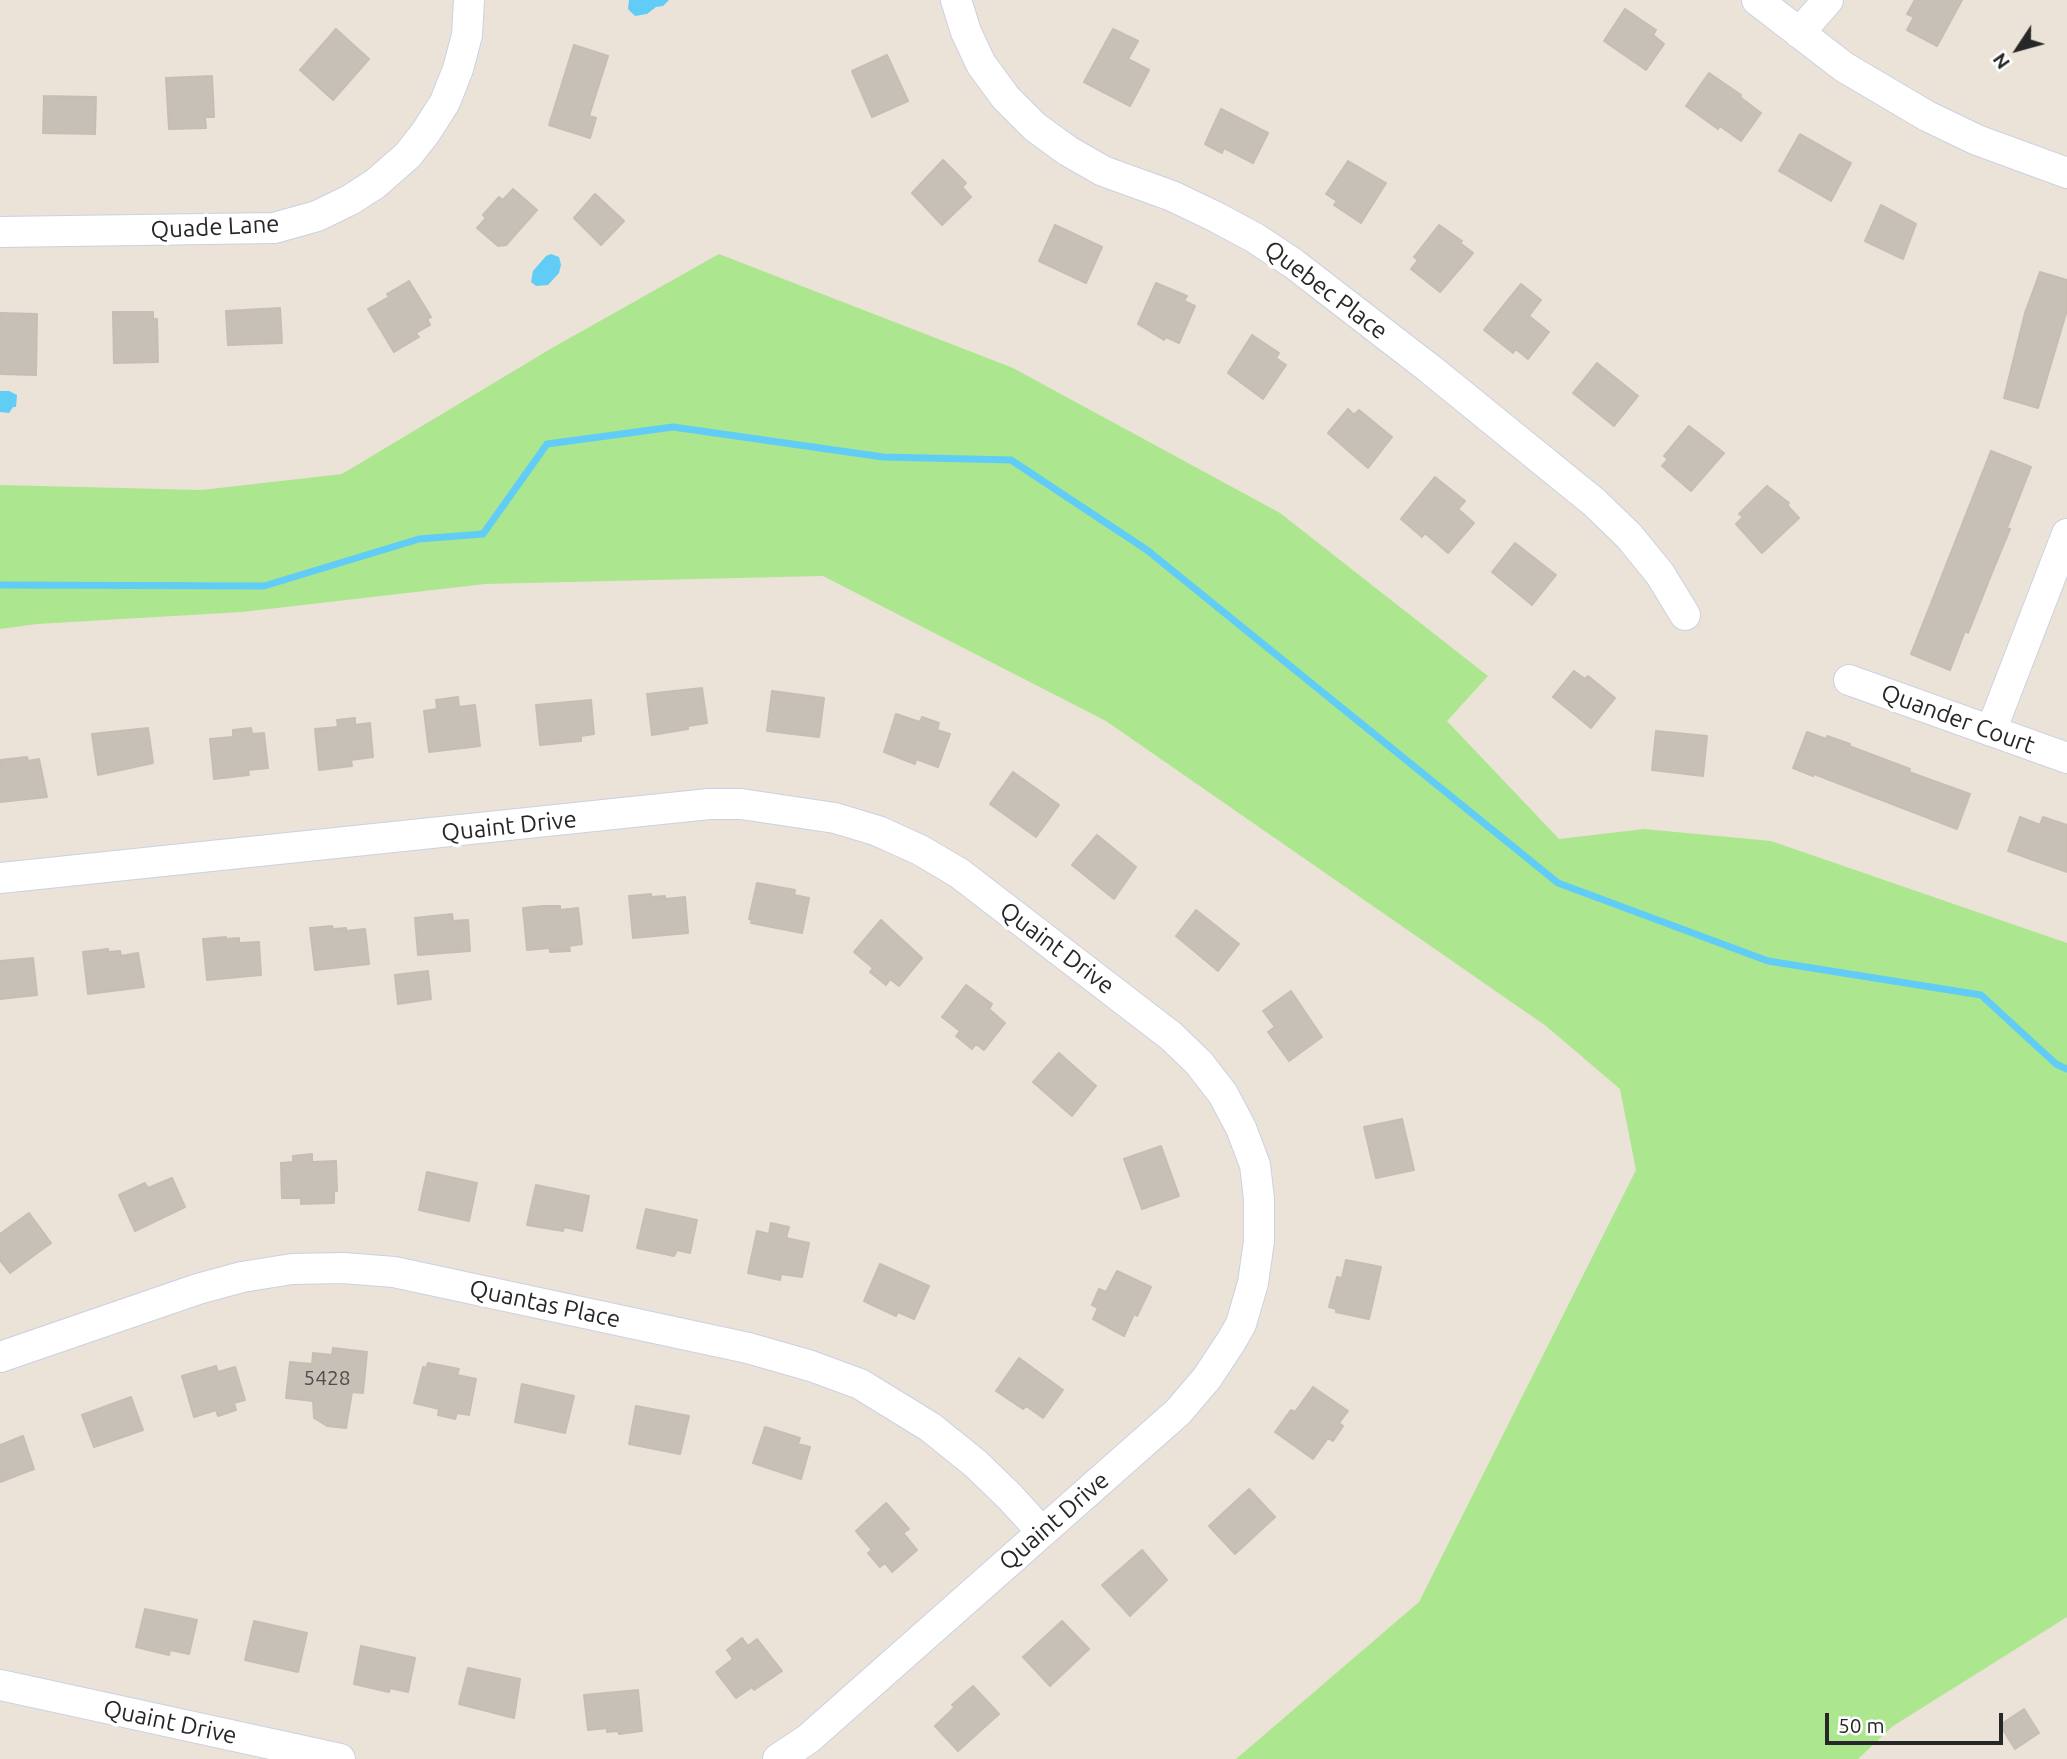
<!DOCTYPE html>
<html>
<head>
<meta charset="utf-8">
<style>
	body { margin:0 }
	#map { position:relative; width:2067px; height:1759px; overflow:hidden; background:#ebe3d7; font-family:Ubuntu,sans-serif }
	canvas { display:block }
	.north { position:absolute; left:1983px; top:14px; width:70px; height:70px; -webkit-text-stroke:5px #fff; paint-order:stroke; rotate:234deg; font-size:19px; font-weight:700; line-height:28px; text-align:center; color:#272727 }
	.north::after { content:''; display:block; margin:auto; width:24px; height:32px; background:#272727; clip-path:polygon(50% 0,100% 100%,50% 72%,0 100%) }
	.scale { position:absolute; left:1825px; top:1713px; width:178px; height:32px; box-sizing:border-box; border:4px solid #272727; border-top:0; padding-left:9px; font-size:21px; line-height:24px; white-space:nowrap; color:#272727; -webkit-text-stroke:5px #fff; paint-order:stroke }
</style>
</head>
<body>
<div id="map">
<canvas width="2067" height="1759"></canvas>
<div class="north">N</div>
<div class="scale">50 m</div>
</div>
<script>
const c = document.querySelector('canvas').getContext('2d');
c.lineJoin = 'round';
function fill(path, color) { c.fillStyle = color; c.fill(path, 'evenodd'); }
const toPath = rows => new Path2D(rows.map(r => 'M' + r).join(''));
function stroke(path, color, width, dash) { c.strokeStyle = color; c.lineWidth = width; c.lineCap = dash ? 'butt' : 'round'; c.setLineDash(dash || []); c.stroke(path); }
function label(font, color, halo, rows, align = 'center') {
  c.font = font + ' Ubuntu,sans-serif'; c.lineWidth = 7; c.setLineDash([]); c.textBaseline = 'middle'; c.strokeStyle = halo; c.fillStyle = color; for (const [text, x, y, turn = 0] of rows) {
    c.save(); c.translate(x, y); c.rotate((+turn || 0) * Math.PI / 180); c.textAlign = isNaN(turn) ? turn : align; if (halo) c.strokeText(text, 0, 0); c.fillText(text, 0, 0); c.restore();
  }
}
const green = toPath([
	[719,254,1013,368,1280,513,1488,676,1447,721,1559,839,1644,829,1771,841,2067,943,2067,1617,1893,1726,1858,1759,1236,1759,1419,1602,1636,1170,1620,1089,1546,1026,1106,721,823,576,485,584,242,612,37,624,0,629,0,485,202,490,342,474,552,348]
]);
const water = toPath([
	[629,0,669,0,663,6,656,7,647,14,635,16,628,9],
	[551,254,559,257,561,265,559,273,548,285,536,286,531,282,533,271,546,256],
	[0,391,9,391,17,395,16,407,13,407,9,413,0,412]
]);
const stream = toPath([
	[0,585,264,586,419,539,483,534,547,444,673,427,883,457,1011,460,1147,550,1558,883,1768,961,1981,995,2056,1064,2067,1069]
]);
const building = toPath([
	[1915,0,1962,0,1937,46,1907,30,1914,17,1907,14,1915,0],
	[1625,9,1656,30,1653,35,1664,44,1646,70,1604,41,1625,9],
	[336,29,369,59,333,100,300,70,336,29],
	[1113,29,1138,41,1128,59,1149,70,1130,106,1084,82,1113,29],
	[574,45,608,56,589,116,596,118,590,138,549,125,574,45],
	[887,55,908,101,872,117,852,71,887,55],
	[1709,73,1741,95,1740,97,1761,113,1741,141,1720,126,1718,129,1686,106,1709,73],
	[212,76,214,117,205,117,206,128,169,129,166,78,212,76],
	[44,96,96,97,95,134,43,133,44,96],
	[1221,109,1268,133,1253,163,1224,148,1222,153,1205,144,1221,109],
	[1800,134,1851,163,1831,201,1779,171,1800,134],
	[943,160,966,183,962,187,971,197,942,225,912,193,943,160],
	[1348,161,1386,183,1361,223,1334,205,1337,201,1326,194,1348,161],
	[513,189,537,210,506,245,498,246,477,228,486,218,483,215,499,197,503,200,513,189],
	[595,194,624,221,601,245,574,218,595,194],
	[1881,205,1916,224,1903,259,1865,241,1881,205],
	[1055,225,1102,247,1086,283,1039,261,1055,225],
	[1439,225,1462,241,1460,243,1473,253,1440,292,1411,269,1418,260,1414,257,1439,225],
	[2040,272,2067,280,2067,310,2038,408,2004,398,2025,313,2040,272],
	[409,281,431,317,427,319,430,325,416,333,419,337,394,352,368,309,389,297,387,294,409,281],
	[1156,283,1187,296,1184,301,1195,306,1179,343,1166,337,1164,340,1138,324,1156,283],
	[1521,284,1541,300,1529,316,1549,332,1528,359,1516,349,1513,353,1484,330,1521,284],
	[280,308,282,343,228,345,226,311,280,308],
	[113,312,153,312,153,319,157,319,158,362,114,363,113,312],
	[0,313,37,314,36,375,0,374,0,313],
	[1252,335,1279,353,1276,358,1286,365,1263,399,1228,373,1252,335],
	[1597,363,1638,396,1614,426,1573,393,1597,363],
	[1348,409,1354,415,1359,410,1392,437,1368,468,1328,433,1348,409],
	[1689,426,1724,453,1691,491,1662,466,1668,459,1664,456,1689,426],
	[1991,451,2031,467,2007,528,2010,529,1993,570,1968,633,1965,631,1950,670,1911,654,1991,451],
	[1435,477,1465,501,1458,509,1474,523,1448,553,1425,533,1422,537,1401,519,1435,477],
	[1767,486,1789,503,1787,505,1799,518,1762,553,1736,524,1743,517,1739,514,1767,486],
	[1515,543,1556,575,1532,605,1492,572,1515,543],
	[1574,671,1585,679,1588,676,1615,698,1591,728,1553,697,1574,671],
	[702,688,707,723,688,726,688,729,652,735,647,694,702,688],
	[772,691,824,698,819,737,767,731,772,691],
	[458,697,459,707,475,705,480,746,429,752,424,711,437,709,436,700,458,697],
	[591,700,594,734,581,736,581,741,540,745,536,705,591,700],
	[896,714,920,722,922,717,939,723,937,730,950,734,938,767,916,759,915,764,884,752,896,714],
	[355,718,355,725,370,723,373,757,351,760,352,766,319,770,315,729,338,727,337,720,355,718],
	[148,728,153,763,98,775,92,734,148,728],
	[251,728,252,734,264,733,268,768,248,770,249,775,214,779,210,739,233,737,233,730,251,728],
	[1656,731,1707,736,1703,776,1652,770,1656,731],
	[1807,732,1826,739,1827,736,1850,744,1849,746,1910,769,1909,772,1970,794,1957,829,1814,774,1813,776,1793,768,1807,732],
	[27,757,28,761,39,759,47,797,0,802,0,760,27,757],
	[1013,772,1059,805,1036,837,990,804,1013,772],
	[2020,817,2040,825,2043,817,2067,825,2067,872,2008,851,2020,817],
	[1097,835,1136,867,1114,899,1072,865,1097,835],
	[757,883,795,890,794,895,809,898,802,933,751,923,752,920,749,919,757,883],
	[651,894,651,897,665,896,665,899,685,897,688,933,633,938,629,896,651,894],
	[543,906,560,906,560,910,578,908,582,944,569,946,570,951,550,952,550,948,527,950,523,908,543,906],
	[1196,910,1239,944,1218,971,1176,936,1196,910],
	[452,914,453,921,468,920,470,951,418,955,415,918,452,914],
	[881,920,922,958,899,986,890,979,886,985,870,972,873,968,854,952,881,920],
	[332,926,333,929,346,928,346,931,365,929,369,964,315,970,310,928,332,926],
	[226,937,226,939,239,938,239,943,259,942,261,975,207,980,203,939,226,937],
	[108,949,108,952,120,951,121,956,138,953,144,987,88,994,83,952,108,949],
	[33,958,37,995,0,999,0,961,33,958],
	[428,971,431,999,398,1004,395,975,428,971],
	[966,985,992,1004,989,1009,1005,1023,984,1050,976,1044,972,1049,956,1036,960,1031,942,1017,966,985],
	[1291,991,1322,1037,1289,1061,1268,1032,1275,1027,1263,1011,1291,991],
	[1059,1053,1096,1086,1072,1116,1033,1082,1059,1053],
	[1402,1119,1414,1170,1376,1178,1364,1127,1402,1119],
	[1161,1146,1179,1196,1142,1209,1124,1159,1161,1146],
	[312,1154,312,1162,336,1161,337,1191,334,1191,334,1203,301,1204,301,1198,282,1198,281,1163,293,1162,293,1156,312,1154],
	[427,1172,477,1183,469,1221,419,1210,427,1172],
	[172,1178,185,1207,135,1231,119,1195,145,1183,148,1188,172,1178],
	[536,1185,589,1196,582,1231,564,1227,563,1231,527,1225,536,1185],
	[646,1209,697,1220,690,1253,677,1250,674,1256,637,1248,646,1209],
	[29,1213,51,1243,10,1273,0,1260,0,1234,29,1213],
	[771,1223,789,1227,786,1238,809,1243,802,1277,781,1274,780,1280,748,1273,757,1231,769,1234,771,1223],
	[1346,1260,1381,1267,1369,1319,1336,1312,1336,1309,1329,1307,1337,1277,1342,1278,1346,1260],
	[880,1264,929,1286,914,1319,898,1312,896,1316,864,1301,880,1264],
	[1117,1271,1151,1287,1137,1316,1134,1314,1124,1336,1093,1319,1098,1308,1092,1305,1099,1289,1106,1292,1117,1271],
	[333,1348,367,1352,363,1393,352,1392,346,1428,327,1426,314,1418,313,1401,286,1398,290,1362,312,1364,313,1353,332,1355,333,1348],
	[1019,1358,1063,1390,1043,1418,1026,1406,1023,1409,996,1391,1019,1358],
	[428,1363,459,1369,457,1375,476,1379,469,1415,457,1413,455,1419,438,1415,439,1409,414,1403,423,1367,426,1368,428,1363],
	[216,1366,218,1372,235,1367,245,1400,234,1403,236,1410,218,1416,216,1410,194,1417,182,1376,216,1366],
	[522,1384,574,1396,565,1433,515,1422,522,1384],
	[1313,1387,1348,1411,1339,1423,1343,1426,1333,1441,1328,1438,1313,1459,1275,1432,1291,1410,1295,1412,1313,1387],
	[131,1397,143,1430,94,1447,82,1415,131,1397],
	[636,1406,689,1416,680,1454,629,1444,636,1406],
	[765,1427,800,1438,798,1444,810,1447,801,1479,753,1463,765,1427],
	[23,1436,34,1469,0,1482,0,1445,23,1436],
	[1249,1489,1275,1517,1235,1554,1209,1526,1249,1489],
	[886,1503,909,1529,903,1533,917,1550,892,1572,885,1563,880,1567,868,1553,872,1550,856,1531,886,1503],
	[1142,1550,1167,1580,1130,1616,1102,1585,1142,1550],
	[145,1609,197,1620,189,1654,170,1650,169,1655,136,1647,145,1609],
	[254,1621,307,1633,298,1672,245,1660,254,1621],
	[1062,1621,1089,1649,1050,1686,1023,1657,1062,1621],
	[742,1638,748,1646,757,1639,782,1671,754,1690,752,1687,736,1698,716,1672,733,1659,727,1650,742,1638],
	[361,1646,415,1658,408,1692,390,1688,389,1692,354,1684,361,1646],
	[468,1668,520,1679,514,1718,459,1704,468,1668],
	[973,1686,999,1714,958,1751,935,1726,955,1707,952,1705,973,1686],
	[638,1690,642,1731,619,1734,618,1731,607,1732,607,1728,588,1730,584,1695,638,1690],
	[2024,1709,2039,1733,2015,1749,2000,1725,2024,1709]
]);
const minor = toPath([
	[956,0,966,32,981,64,1006,98,1035,127,1068,151,1103,171,1172,196,1214,216,1255,238,1294,264,1430,369,1595,503,1629,536,1660,574,1685,615],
	[1757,0,1844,67,1927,116,1977,140,2067,173],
	[1799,33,1828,0],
	[0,232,274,228,317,216,350,200,375,184,408,155,426,132,445,102,458,69,467,35,469,0],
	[1849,680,2067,758],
	[1991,731,2067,534],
	[0,878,709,804,741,804,835,818,878,831,920,850,959,873,1171,1036,1199,1063,1223,1094,1241,1128,1255,1165,1259,1199,1259,1241,1253,1283,1241,1324,1232,1340,1207,1378,1178,1412,808,1739,778,1759],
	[0,1357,198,1289,242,1277,292,1269,343,1268,394,1272,748,1348,811,1366,860,1384,930,1427,976,1464,1010,1497,1042,1532],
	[0,1685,340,1759]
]);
const numberNames = [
	["5428",327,1378]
];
const streetNames = [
	["Quade Lane",215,227,-3],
	["Quebec Place",1326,290,37],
	["Quander Court",1958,719,20],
	["Quaint Drive",509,826,-6],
	["Quaint Drive",1057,948,37],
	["Quantas Place",545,1304,12],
	["Quaint Drive",1054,1521,-41],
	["Quaint Drive",170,1722,12]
];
fill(green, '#ace68f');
fill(water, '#61cdf6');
stroke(stream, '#61cdf6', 7);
fill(building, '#c6c0b7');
stroke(building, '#c6bfb1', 2);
stroke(minor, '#ccd0e2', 32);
stroke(minor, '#fff', 30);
label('21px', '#4f4d4b', null, numberNames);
label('24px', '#272727', '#fff', streetNames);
</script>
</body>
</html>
